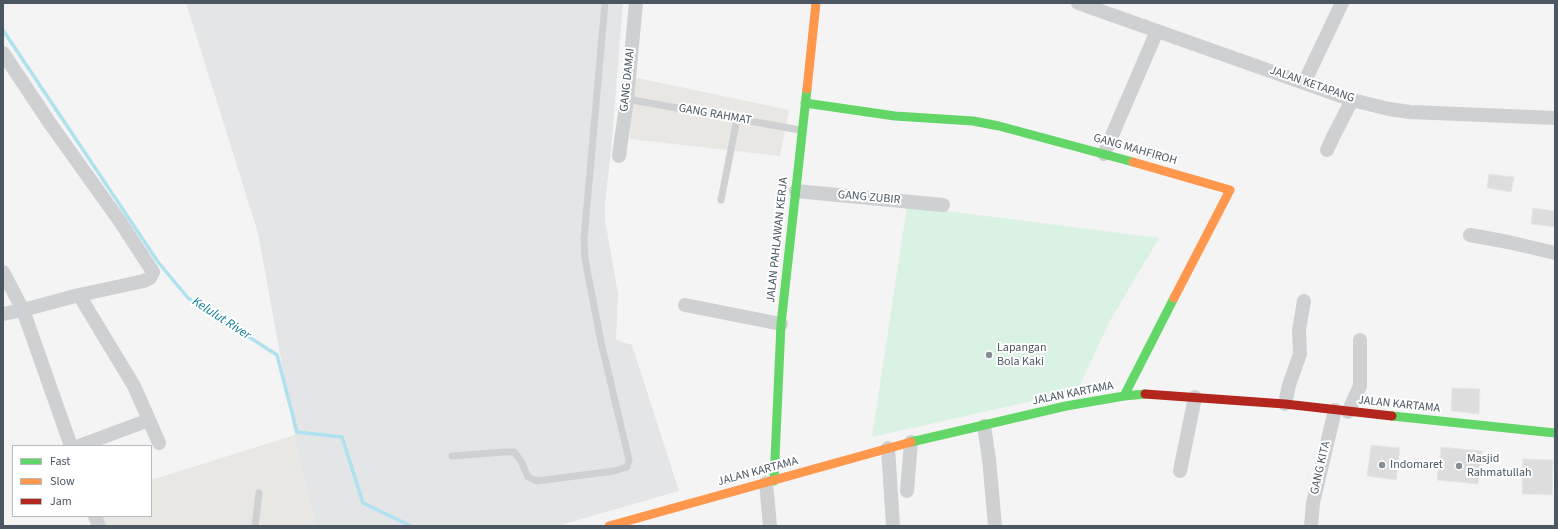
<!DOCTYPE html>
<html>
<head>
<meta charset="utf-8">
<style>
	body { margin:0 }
	#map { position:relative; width:1558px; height:529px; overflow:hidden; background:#f4f4f4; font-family:"Source Sans 3",sans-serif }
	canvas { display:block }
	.frame { position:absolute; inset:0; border:4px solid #4a5661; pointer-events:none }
	.legend { position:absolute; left:12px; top:445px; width:140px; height:72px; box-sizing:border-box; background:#fff; border:1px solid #b7bbc0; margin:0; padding:5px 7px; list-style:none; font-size:12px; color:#4a5661 }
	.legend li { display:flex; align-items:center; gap:8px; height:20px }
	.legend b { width:20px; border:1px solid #b7bbc0 }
</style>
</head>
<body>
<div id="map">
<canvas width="1558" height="529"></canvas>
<div class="frame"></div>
<ul class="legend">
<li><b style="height:5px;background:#63d668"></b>Fast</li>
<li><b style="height:5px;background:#ff974d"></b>Slow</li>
<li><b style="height:5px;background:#b3261e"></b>Jam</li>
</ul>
</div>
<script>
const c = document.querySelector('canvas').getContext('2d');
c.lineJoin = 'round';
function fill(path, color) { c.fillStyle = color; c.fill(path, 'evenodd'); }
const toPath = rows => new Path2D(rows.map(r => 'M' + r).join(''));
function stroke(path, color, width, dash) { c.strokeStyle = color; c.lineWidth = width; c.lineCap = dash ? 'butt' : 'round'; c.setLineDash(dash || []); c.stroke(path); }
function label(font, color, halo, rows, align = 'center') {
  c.font = font + ' "Source Sans 3",sans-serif'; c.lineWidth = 4; c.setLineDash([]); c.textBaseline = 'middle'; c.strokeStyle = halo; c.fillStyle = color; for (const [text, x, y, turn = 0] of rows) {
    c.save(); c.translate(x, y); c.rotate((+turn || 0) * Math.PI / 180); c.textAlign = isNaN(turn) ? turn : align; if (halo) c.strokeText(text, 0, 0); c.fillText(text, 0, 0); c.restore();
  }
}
const commercial = toPath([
	[633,77,789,110,780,156,630,139],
	[295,435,301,470,316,526,97,526,94,516,151,516,151,480]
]);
const airport = toPath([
	[186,3,623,3,611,152,605,202,605,219,618,294,616,338,617,340,632,345,679,491,557,526,316,526,301,470,258,233]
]);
const green = toPath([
	[907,206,1159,238,1111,319,1077,391,872,437]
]);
const stream = toPath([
	[3,30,158,262,188,298,277,355,297,432,342,437,363,503,411,526]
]);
const building = toPath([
	[1489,174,1514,177,1511,192,1487,188,1489,174],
	[1533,208,1555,211,1555,227,1531,224,1533,208],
	[1452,388,1480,389,1479,414,1451,411,1452,388],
	[1371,445,1400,448,1396,480,1367,476,1371,445],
	[1441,447,1482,451,1478,484,1437,480,1441,447],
	[1523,459,1553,460,1552,495,1522,494,1523,459]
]);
const lane = toPath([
	[627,99,800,130],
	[721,200,737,119],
	[452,456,504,452,514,452,521,461,528,477,537,481,614,471,627,467,629,460,601,342,585,259,584,239,605,3],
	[255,526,259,493]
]);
const street = toPath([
	[1078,3,1352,100,1389,109,1410,112,1555,118],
	[3,53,49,122,119,220,153,272,150,278,144,281,79,295,23,310,3,272],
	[1304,83,1342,3],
	[1327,150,1333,137,1352,100],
	[1104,154,1157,31],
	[619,156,627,99,636,3],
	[796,191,943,205],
	[1470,235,1508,242,1555,253],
	[685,305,781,324],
	[3,314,23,310,71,446],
	[1285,404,1289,385,1300,354,1299,330,1304,301],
	[1348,412,1360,386,1360,340],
	[149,420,159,443],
	[984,426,989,459,995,526],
	[79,446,149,420,134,386,79,295],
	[888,448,893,526],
	[1180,471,1195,397],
	[766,483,770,526],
	[907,491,911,442],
	[95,516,99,526],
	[1311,526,1313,503,1335,410]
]);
const fast = toPath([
	[805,103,895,116,973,121,999,126,1133,162],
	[1124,396,1174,298],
	[1392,416,1555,433],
	[911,442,1066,406,1124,396,1145,394],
	[774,481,781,324,807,89]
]);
const slow = toPath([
	[807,89,816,3],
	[1133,162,1230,190,1174,298],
	[609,526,911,442]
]);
const jam = toPath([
	[1145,394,1285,404,1392,416]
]);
const markers = [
	[989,355,4,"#868d94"],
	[1382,465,4,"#868d94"],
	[1459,466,4,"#868d94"]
];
const streetNames = [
	["GANG DAMAI",628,80,-84],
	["JALAN KETAPANG",1312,85,19],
	["GANG RAHMAT",715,115,10],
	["GANG MAHFIROH",1135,150,16],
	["GANG ZUBIR",869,198,5],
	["JALAN PAHLAWAN KERJA",778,240,-84],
	["JALAN KARTAMA",1073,394,-11],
	["JALAN KARTAMA",1399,405,6],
	["GANG KITA",1321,468,-77],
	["JALAN KARTAMA",758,472,-15]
];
const poiNames = [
	["Lapangan",997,348],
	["Bola Kaki",997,362],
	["Masjid",1467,459],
	["Rahmatullah",1467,473],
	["Indomaret",1390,465]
];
const waterNames = [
	["Kelulut River",221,319,33]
];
fill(commercial, '#e8e7e3');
fill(airport, '#e4e5e7');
fill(green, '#d9f2e3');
stroke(stream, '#aee2f0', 3.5);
fill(building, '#ddddde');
stroke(building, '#e5e6e7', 1);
stroke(lane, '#ced0d2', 7);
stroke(street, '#ced0d2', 14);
stroke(fast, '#63d668', 9);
stroke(slow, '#ff974d', 9);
stroke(jam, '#b3261e', 9);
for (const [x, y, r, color] of markers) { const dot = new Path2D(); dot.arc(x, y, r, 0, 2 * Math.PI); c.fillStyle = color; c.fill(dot); stroke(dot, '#fff', 1.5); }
label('12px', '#4a5661', '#fff', streetNames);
label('12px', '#4a5661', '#fff', poiNames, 'left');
label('italic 13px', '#0c7c9b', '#fff', waterNames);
</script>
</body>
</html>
